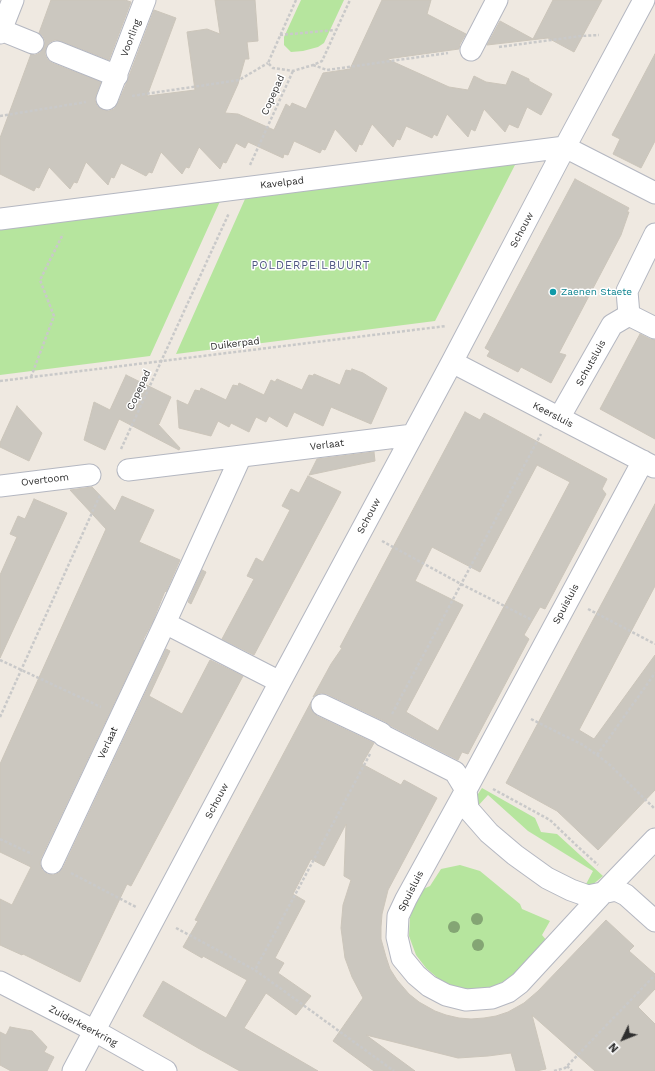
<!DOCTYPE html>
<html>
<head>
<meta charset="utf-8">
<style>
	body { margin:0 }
	#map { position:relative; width:655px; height:1071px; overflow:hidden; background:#efe9e1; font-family:"Work Sans",sans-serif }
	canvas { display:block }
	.north { position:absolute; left:603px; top:1019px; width:40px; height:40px; -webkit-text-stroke:3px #fff; paint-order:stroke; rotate:227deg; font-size:11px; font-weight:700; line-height:16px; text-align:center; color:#2e2e2e }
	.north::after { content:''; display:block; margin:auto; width:14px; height:18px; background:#2e2e2e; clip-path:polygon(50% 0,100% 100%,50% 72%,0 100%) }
</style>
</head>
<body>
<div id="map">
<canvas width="655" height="1071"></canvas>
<div class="north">N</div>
</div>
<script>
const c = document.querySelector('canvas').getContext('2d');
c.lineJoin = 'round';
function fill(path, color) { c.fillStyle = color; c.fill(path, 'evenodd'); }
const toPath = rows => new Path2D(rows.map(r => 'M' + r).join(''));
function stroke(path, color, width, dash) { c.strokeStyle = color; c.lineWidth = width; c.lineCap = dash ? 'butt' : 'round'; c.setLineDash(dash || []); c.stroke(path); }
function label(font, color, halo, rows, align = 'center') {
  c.font = font + ' "Work Sans",sans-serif'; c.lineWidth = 3; c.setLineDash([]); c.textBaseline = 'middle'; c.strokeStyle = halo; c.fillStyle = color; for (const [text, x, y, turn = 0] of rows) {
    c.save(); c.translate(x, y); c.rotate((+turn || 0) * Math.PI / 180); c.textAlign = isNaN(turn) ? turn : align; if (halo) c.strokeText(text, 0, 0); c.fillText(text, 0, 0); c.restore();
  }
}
const green = toPath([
	[301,0,344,0,324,43,318,47,303,51,291,52,284,45,284,37],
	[516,163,435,321,176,354,245,199],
	[221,199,150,356,0,375,0,227],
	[482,788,535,818,541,832,557,834,603,876,591,886,585,886,593,871,528,831,488,795,477,807,474,800],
	[460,865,480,871,520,904,522,909,550,921,542,935,547,941,518,975,494,986,476,990,455,987,440,980,426,968,416,955,409,936,410,917,421,890,430,886,441,869]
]);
const building = toPath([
	[51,0,125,0,131,2,109,60,61,41,55,40,50,42,46,48,45,54,47,59,52,63,101,82,96,95,95,100,97,106,103,110,109,111,114,109,118,103,126,84,128,80,129,76,154,10,176,18,147,96,195,90,187,32,207,29,220,34,215,0,255,0,258,41,247,42,249,59,245,59,238,84,225,113,238,114,274,130,286,104,290,107,292,103,306,109,323,73,350,69,382,0,431,0,427,14,466,34,460,44,459,49,387,59,449,87,468,90,474,76,486,82,506,85,512,71,529,79,529,81,552,94,541,115,527,107,518,128,509,124,505,132,484,109,475,131,471,129,468,137,447,114,437,136,434,134,432,138,406,126,400,140,397,139,393,147,372,124,362,145,359,144,356,152,335,129,325,150,322,149,320,153,294,141,288,155,284,154,283,158,248,142,245,148,236,143,226,163,223,162,220,169,199,147,189,168,186,167,182,174,161,152,152,173,149,172,146,176,121,163,114,178,111,177,108,185,86,162,77,183,74,182,70,189,49,167,39,188,36,187,34,191,0,174,0,138,31,54,35,55,40,53,44,47,45,41,43,36,39,33,51,0],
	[553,0,602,0,574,52,548,38,487,45,500,21,533,39,553,0],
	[655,54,655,141,641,168,613,154,620,139,612,135,655,54],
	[575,179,629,208,627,212,629,212,621,235,559,353,566,355,551,383,521,367,518,372,487,356,490,351,485,348,575,179],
	[640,334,650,339,655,340,655,439,600,409,640,334],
	[352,369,363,373,387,388,371,424,331,407,323,426,294,412,287,427,269,416,266,422,256,417,249,432,231,423,229,427,218,421,211,436,179,428,177,400,188,405,195,390,200,391,201,388,226,400,233,385,238,386,239,383,264,395,271,380,275,382,277,379,302,390,309,375,313,376,314,374,340,385,346,370,351,371,352,369],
	[126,375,171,397,159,424,157,423,180,448,179,450,119,419,105,450,84,440,94,402,110,410,126,375],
	[17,406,42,433,29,461,0,447,0,443,17,406],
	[465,412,480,420,484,413,607,479,602,489,606,494,595,515,545,609,540,607,524,635,529,639,468,754,462,752,458,760,391,726,386,722,327,694,321,693,316,695,313,697,331,664,342,648,340,647,465,412],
	[537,465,570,482,438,731,406,712,463,605,415,581,432,547,480,572,537,465],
	[374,452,375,461,309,475,317,459,374,452],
	[308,476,341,492,254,655,222,639,254,579,247,576,256,558,263,562,290,510,282,506,291,489,299,493,308,476],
	[92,487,115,511,122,496,154,510,139,542,180,560,166,592,165,591,153,621,143,640,144,640,41,858,40,864,42,870,47,874,53,875,59,873,63,868,166,649,170,651,149,696,182,714,210,660,243,676,131,886,127,884,80,982,23,954,22,955,0,945,0,899,12,905,31,867,0,852,0,764,106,529,70,490,92,487],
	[34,499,67,513,0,658,0,575,17,537,10,534,18,516,25,519,34,499],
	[655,504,655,586,579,730,594,739,655,655,655,790,598,850,557,811,506,783,655,504],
	[202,570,206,572,191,604,188,602,202,570],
	[311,702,310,706,312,711,317,716,374,743,362,764,401,785,404,780,437,798,388,890,382,914,381,927,381,939,386,957,390,969,397,980,409,994,419,1002,435,1011,446,1015,459,1018,471,1019,484,1018,496,1016,508,1012,524,1003,538,991,606,920,634,946,629,951,655,974,655,989,638,1007,655,1024,655,1071,595,1071,532,1015,546,1069,536,1071,516,1071,511,1053,488,1056,458,1058,366,1035,415,1071,374,1071,333,1041,363,998,352,977,345,958,341,928,343,905,351,880,344,876,346,824,324,866,311,859,293,894,305,901,275,958,284,963,278,973,311,996,296,1015,266,993,244,1028,318,1071,240,1071,198,1048,143,1016,163,981,226,1018,247,980,203,956,202,958,183,947,198,921,195,920,311,702],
	[10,1027,32,1031,47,1047,44,1052,54,1057,47,1071,11,1071,0,1065,0,1032,6,1035,10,1027]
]);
const path = toPath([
	[296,0,268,63,273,68,293,71,313,65,322,61,350,0],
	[280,35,335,30],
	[499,47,581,36,599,35],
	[313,65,327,70,448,53],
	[132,96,239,80,268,63],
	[0,116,86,102],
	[250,165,293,71],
	[31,377,54,316,40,280,63,234],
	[0,381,446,326],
	[121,449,229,213],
	[382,541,461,584,532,620],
	[588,609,655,644],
	[0,660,101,707],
	[392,714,541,434],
	[0,717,100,495],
	[531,719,583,745,597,755,610,765,655,809],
	[370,754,255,970,394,1071],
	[597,755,655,673],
	[493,789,550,820,576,845,598,865],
	[0,839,32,854],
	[71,873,136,907],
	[176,928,255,970],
	[567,1066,572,1071],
	[554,1071,565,1068,567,1066,655,975]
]);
const minor = toPath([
	[1,30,33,43],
	[0,33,13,0],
	[471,50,497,0],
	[57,52,117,76],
	[107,99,145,0],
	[0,219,565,147,655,193],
	[629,315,655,328],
	[452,362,654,467],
	[559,418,612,325,629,315,627,291,655,234],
	[643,461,466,790,406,899,398,916,397,937,402,958,416,975,429,986,446,995,466,1000,492,998,508,992,520,983,604,892,655,839],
	[128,470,413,435],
	[0,486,90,475],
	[165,623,280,682],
	[322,705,381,733,384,736,455,772,466,790,468,809,489,833,515,855,547,878,571,890,588,896,616,890,626,895,655,921],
	[52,863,165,623,241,456],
	[0,982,95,1031,166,1071],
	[73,1071,280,682,452,362,565,147,644,0]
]);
const trees = [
	[477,919],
	[454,927],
	[478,945]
];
const markers = [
	[553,292,4,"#0f9aa8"]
];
const streetNames = [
	["Voorling",131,38,-69],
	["Copepad",273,95,-66],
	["Kavelpad",282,183,-7],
	["Schouw",522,230,-62],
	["Duikerpad",235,344,-7],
	["Schutsluis",591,363,-61],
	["Copepad",139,390,-65],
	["Keersluis",553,415,27],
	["Verlaat",327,445,-7],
	["Overtoom",45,480,-7],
	["Schouw",369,516,-62],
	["Spuisluis",566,604,-62],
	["Verlaat",108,743,-65],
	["Schouw",217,801,-62],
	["Spuisluis",411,891,-63],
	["Zuiderkeerkring",83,1026,28]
];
const cultureNames = [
	["Zaenen Staete",561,292]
];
const neighbourhoodNames = [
	["POLDERPEILBUURT",311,266]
];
fill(green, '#b6e59e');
fill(building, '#cbc7bf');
stroke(building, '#cbc5ba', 1);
stroke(minor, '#b4b7c1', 23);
stroke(path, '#c9c9c9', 2.5, [3, 2]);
stroke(minor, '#fff', 21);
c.fillStyle = '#84a574';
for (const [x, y] of trees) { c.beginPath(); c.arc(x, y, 6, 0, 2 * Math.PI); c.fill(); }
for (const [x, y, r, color] of markers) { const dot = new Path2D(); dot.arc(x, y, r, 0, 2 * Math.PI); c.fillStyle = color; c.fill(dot); stroke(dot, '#fff', 1.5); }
label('10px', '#2e2e2e', '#fff', streetNames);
label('10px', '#0d838f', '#fff', cultureNames, 'left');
c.letterSpacing = '1px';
label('11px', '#4d5680', '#fff', neighbourhoodNames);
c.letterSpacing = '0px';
</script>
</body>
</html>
